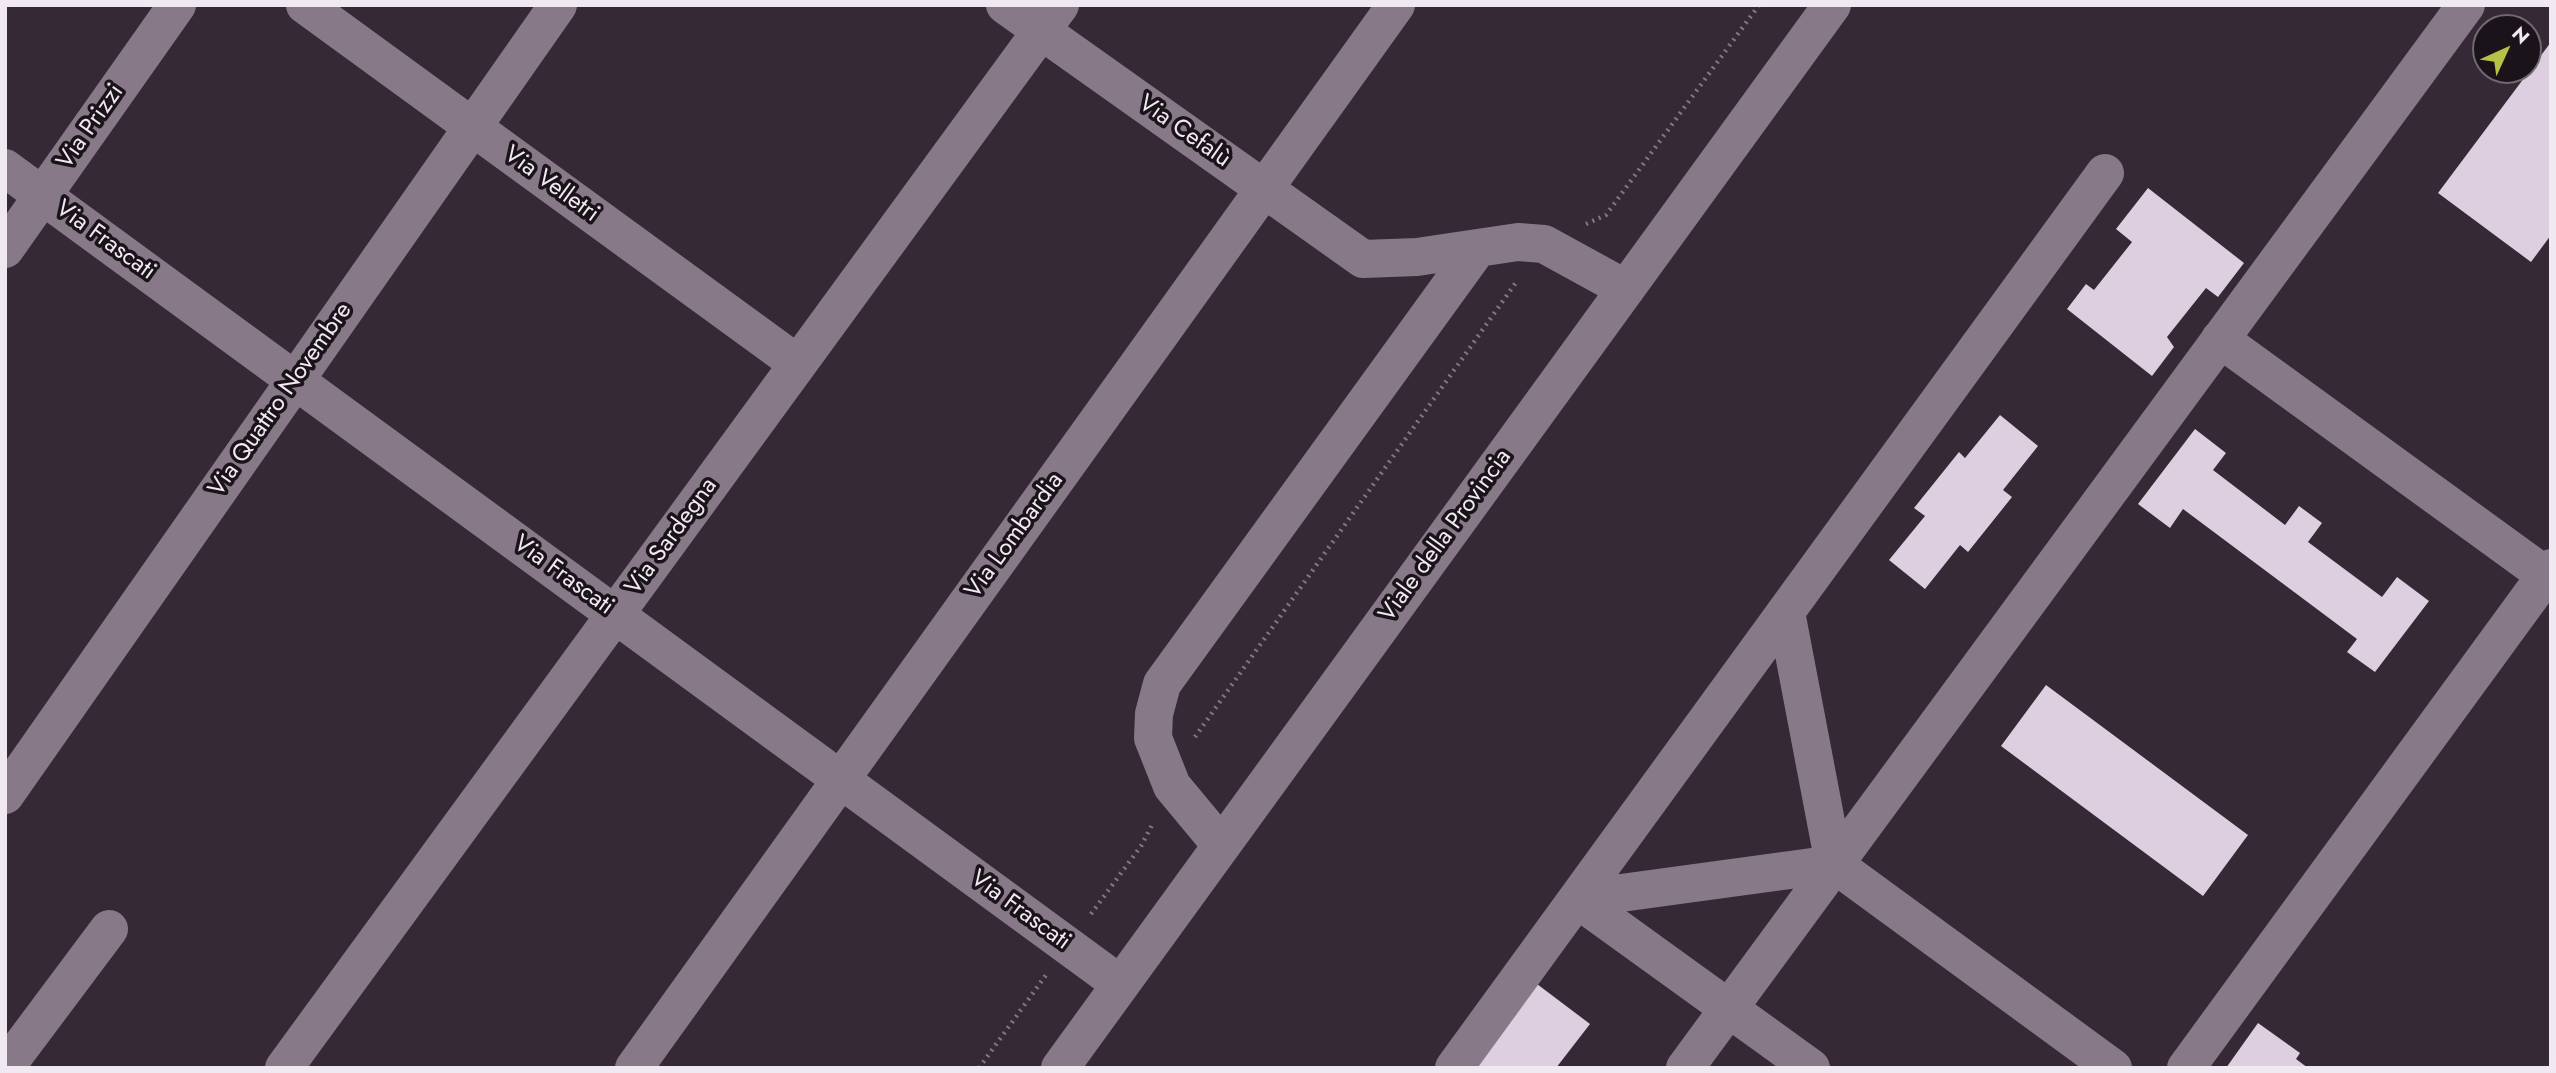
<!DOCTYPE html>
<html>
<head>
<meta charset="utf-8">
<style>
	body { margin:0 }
	#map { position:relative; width:2556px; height:1073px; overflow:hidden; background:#352936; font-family:Jost,sans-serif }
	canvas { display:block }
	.frame { position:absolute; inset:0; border:7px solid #f1e9f1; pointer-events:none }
	.north { position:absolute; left:2472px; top:14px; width:70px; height:70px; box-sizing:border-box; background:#1a141a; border:2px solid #706970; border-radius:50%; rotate:45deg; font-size:19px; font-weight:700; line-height:28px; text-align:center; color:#f1e9f1 }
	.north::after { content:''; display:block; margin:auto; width:24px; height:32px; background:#b7c147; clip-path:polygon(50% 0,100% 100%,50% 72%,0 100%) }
</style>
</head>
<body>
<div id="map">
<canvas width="2556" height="1073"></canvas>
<div class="frame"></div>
<div class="north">N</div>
</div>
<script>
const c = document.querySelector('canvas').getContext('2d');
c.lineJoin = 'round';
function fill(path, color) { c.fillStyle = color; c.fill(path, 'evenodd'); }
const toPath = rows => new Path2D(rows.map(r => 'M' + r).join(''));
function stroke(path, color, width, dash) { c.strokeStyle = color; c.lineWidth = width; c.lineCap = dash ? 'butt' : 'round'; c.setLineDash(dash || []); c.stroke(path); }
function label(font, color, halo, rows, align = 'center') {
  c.font = font + ' Jost,sans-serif'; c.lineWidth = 7; c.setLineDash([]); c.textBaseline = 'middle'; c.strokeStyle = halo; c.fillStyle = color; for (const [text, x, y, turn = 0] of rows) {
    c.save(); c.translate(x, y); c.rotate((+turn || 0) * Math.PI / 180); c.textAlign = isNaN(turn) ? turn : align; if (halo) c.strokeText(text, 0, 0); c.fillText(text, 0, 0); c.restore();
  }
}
const building = toPath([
	[2551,42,2551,235,2531,262,2438,193],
	[2148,188,2244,263,2218,297,2206,288,2167,337,2174,347,2152,376,2067,309,2086,284,2094,290,2132,242,2116,229],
	[2000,415,2038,446,2003,490,2012,497,1968,552,1960,545,1925,589,1889,560,1925,516,1914,508,1959,452,1965,458],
	[2195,429,2226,453,2213,470,2285,525,2299,506,2322,523,2308,542,2382,597,2397,577,2429,601,2375,672,2347,652,2357,639,2183,509,2170,528,2138,504],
	[2046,685,2248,835,2203,896,2001,746],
	[1537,984,1590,1024,1556,1068,1465,1068],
	[2258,1023,2300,1053,2296,1059,2308,1068,2226,1068]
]);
const path = toPath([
	[1586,224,1606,215,1759,5],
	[1195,737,1517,281],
	[1091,914,1141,846,1153,823],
	[979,1068,1046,975]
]);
const minor = toPath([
	[305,5,798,364],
	[1005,5,1363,259,1417,257,1518,242,1544,244,1626,289],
	[5,168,1120,984],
	[5,249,177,5],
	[2220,339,2545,575],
	[1786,612,1834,864,2113,1068],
	[5,795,558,5],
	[1221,845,1172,786,1153,738,1154,714,1162,684,1477,249],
	[1577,899,1811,1068],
	[1577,899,1834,864],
	[5,1068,109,929],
	[284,1068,1060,5],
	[634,1068,1396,5],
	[1060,1068,1832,5],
	[1454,1068,2105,173],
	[1685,1068,2466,5],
	[2186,1068,2551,568]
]);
const streetNames = [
	["Via Prizzi",91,127,-55],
	["Via Cefalù",1184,132,35],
	["Via Velletri",551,185,36],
	["Via Frascati",105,241,36],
	["Via Quattro Novembre",281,400,-55],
	["Via Lombardia",1015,536,-54],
	["Viale della Provincia",1446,536,-54],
	["Via Sardegna",672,537,-54],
	["Via Frascati",563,576,36],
	["Via Frascati",1020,911,36]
];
fill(building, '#decfe0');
stroke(path, '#817782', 4.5, [2, 5]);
stroke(minor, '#887989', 38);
label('24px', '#f1e9f1', '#1a141a', streetNames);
</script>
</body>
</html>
